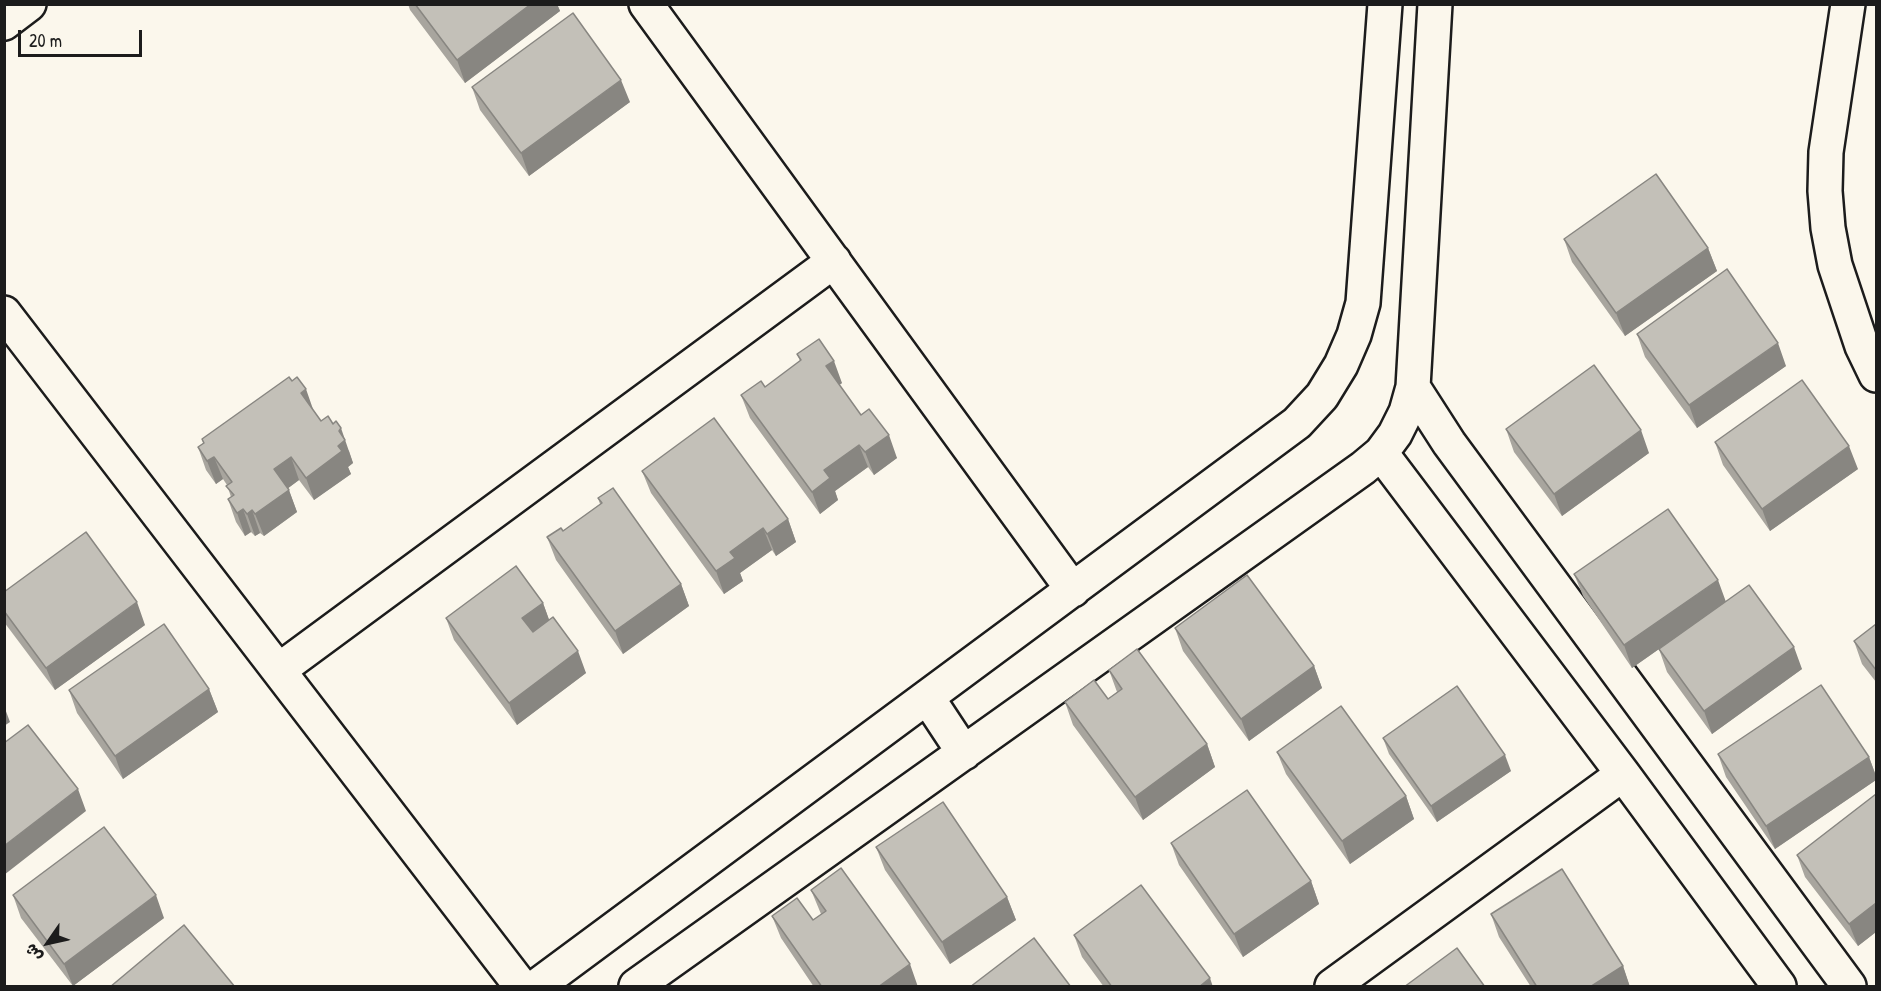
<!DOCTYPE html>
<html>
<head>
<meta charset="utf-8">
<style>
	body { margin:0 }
	#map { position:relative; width:1881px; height:991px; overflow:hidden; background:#fbf7ec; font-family:"Patrick Hand","Playpen Sans Arabic",sans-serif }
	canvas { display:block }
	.frame { position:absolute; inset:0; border:6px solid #1c1c1c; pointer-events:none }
	.north { position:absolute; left:18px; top:913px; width:60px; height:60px; -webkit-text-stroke:4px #fbf7ec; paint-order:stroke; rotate:236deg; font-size:16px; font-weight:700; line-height:24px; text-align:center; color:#1c1c1c }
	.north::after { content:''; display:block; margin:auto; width:21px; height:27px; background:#1c1c1c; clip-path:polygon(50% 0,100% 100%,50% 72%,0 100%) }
	.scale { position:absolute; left:18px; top:30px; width:124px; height:27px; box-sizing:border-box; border:3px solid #1c1c1c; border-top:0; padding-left:8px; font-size:18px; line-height:21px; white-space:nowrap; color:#1c1c1c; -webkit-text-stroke:4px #fbf7ec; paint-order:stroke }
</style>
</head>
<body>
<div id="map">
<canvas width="1881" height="991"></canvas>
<div class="frame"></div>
<div class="north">ش</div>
<div class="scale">20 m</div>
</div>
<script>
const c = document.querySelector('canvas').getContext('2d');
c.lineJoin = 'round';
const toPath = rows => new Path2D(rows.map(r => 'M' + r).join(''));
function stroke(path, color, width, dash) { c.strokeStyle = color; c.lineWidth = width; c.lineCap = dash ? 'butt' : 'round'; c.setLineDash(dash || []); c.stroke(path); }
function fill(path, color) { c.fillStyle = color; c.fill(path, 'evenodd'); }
const minor = toPath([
	[646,4,1073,590],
	[1848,4,1826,152,1825,191,1828,228,1835,265,1862,346,1876,375],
	[4,23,29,4],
	[4,313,521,986],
	[1413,387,1449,443,1849,986],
	[1381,453,1623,774,1779,986],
	[279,670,834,261],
	[927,697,964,753],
	[537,986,1297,423,1322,396,1341,365,1354,335,1363,303,1385,4],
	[636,986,1363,468,1381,453,1395,434,1406,412,1413,387,1435,4],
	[1332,986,1623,774]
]);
const wall = toPath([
	[408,4,557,4,560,11,465,83,410,10],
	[472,87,630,102,529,176,480,110],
	[1564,239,1708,248,1717,271,1625,336,1572,262],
	[1637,334,1786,366,1697,428,1645,357],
	[797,354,842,383,839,385,861,415,897,458,874,475,868,467,835,491,838,500,820,514,750,418,741,395,765,387,800,361],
	[314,412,321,421,349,451,353,463,348,467,351,474,314,500,299,480,288,488,297,512,264,536,260,533,255,536,251,532,245,536,236,522,228,499,231,497,227,485,223,479,216,484,206,470,198,447,203,443,202,439],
	[1506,429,1649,453,1562,516,1514,452],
	[1715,442,1858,469,1770,531,1723,465],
	[642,471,788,519,796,542,776,556,772,550,740,573,743,581,724,594,651,493],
	[598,498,681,584,689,606,623,654,556,560,547,537,563,531,600,504],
	[1574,574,1726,602,1802,669,1712,734,1667,672,1659,649,1632,668,1583,596],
	[4,592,145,625,55,690,4,622],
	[543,603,549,620,586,673,517,725,454,640,446,618],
	[1876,624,1876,682,1862,664,1854,641],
	[1175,628,1314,666,1322,688,1249,741,1183,651],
	[1109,670,1207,744,1215,767,1143,820,1073,725,1065,702,1108,699,1117,692],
	[209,689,218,712,123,779,77,713,69,690],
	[1383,738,1511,771,1437,822,1389,754],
	[1277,752,1406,796,1414,819,1350,864,1286,774],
	[1718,754,1869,757,1876,776,1876,780,1775,849,1726,777],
	[1876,794,1876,932,1858,946,1805,877,1797,855],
	[1171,843,1311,881,1319,904,1243,957,1179,865],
	[876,847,1007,897,1016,920,950,964,885,870],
	[811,890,918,987,814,987,781,938,772,916,813,920,821,914],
	[13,895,164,918,73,986,21,918],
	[1491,914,1623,966,1630,987,1531,987,1499,937],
	[1074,935,1213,987,1104,987,1082,957]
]);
const shadedWall = toPath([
	[531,4,557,4,560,11,465,83,457,60],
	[621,80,630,102,529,176,521,153],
	[1708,248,1717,271,1625,336,1616,313],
	[1778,343,1786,366,1697,428,1689,405],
	[834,361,842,383,834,389,826,366],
	[306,389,314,412,309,416,301,393],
	[341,428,353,463,348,467,351,474,314,500,306,478,338,446,339,431],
	[1641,430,1649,453,1562,516,1554,494],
	[889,435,897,458,874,475,865,452],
	[859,445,868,467,835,491,838,500,820,514,812,492,824,470],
	[1849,446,1858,469,1770,531,1762,509],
	[214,457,223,479,216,484,207,461],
	[291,457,299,480,283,492,274,469],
	[289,490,297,512,264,536,255,514],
	[243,509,251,532,245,536,237,513],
	[252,510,260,533,255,536,247,514],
	[788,519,796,542,776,556,767,534],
	[763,528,772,550,740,573,743,581,724,594,716,571,730,552],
	[1718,580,1726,602,1632,668,1624,645],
	[681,584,689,606,623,654,615,631],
	[137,602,145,625,55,690,46,668],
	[543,603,551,625,531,641,522,618],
	[1794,647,1802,669,1712,734,1704,711],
	[578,651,586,673,517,725,509,703],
	[1314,666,1322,688,1249,741,1241,719],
	[209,689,218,712,123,779,115,756],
	[4,706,10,722,4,726],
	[1207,744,1215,767,1143,820,1135,797],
	[1505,755,1511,771,1437,822,1431,806],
	[1869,757,1876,776,1876,780,1775,849,1766,826],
	[78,789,86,811,4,875,4,846],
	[1406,796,1414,819,1350,864,1342,841],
	[1311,881,1319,904,1243,957,1234,934],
	[156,895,164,918,73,986,64,964],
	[1007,897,1016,920,950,964,942,942],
	[1876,903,1876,932,1858,946,1849,924],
	[910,964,918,987,878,987],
	[1623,966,1630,987,1590,987],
	[1210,978,1213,987,1199,987]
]);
const building = toPath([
	[415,4,531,4,457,60,415,4],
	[573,13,621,80,521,153,472,87,573,13],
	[1656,174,1708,248,1616,313,1564,239,1656,174],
	[1727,269,1778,343,1689,405,1637,334,1727,269],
	[819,339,834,361,826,366,861,415,869,409,889,435,865,452,859,445,824,470,830,478,812,492,741,395,761,381,765,387,801,360,797,354,819,339],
	[1594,365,1641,430,1554,494,1506,429,1594,365],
	[289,377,292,381,297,377,306,389,301,393,321,421,328,416,333,424,336,421,341,428,339,431,345,440,338,446,342,451,306,478,291,457,274,469,289,490,255,514,252,510,247,514,243,509,237,513,228,499,234,495,226,486,232,482,214,457,207,461,198,447,204,443,202,439,289,377],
	[1802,380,1849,446,1762,509,1715,442,1802,380],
	[714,418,788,519,767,534,763,528,730,552,735,558,716,571,642,471,714,418],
	[613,488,681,584,615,631,547,537,561,528,563,531,602,503,598,498,613,488],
	[1668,509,1718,580,1624,645,1574,574,1668,509],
	[86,532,137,602,46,668,4,611,4,592,86,532],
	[516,566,543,603,522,618,533,632,553,617,578,651,509,703,446,618,516,566],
	[1247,575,1314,666,1241,719,1175,628,1247,575],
	[1749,585,1794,647,1704,711,1659,649,1749,585],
	[164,624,209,689,115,756,69,690,164,624],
	[1876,624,1876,670,1854,641,1876,624],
	[1137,649,1207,744,1135,797,1065,702,1094,680,1108,699,1122,689,1109,670,1137,649],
	[1821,685,1869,757,1766,826,1718,754,1821,685],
	[1457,686,1505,755,1431,806,1383,738,1457,686],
	[1341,706,1406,796,1342,841,1277,752,1341,706],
	[28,725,78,789,4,846,4,743,28,725],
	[1247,790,1311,881,1234,934,1171,843,1247,790],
	[1876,794,1876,903,1849,924,1797,855,1876,794],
	[943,802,1007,897,942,942,876,847,943,802],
	[104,827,156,895,64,964,13,895,104,827],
	[841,868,910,964,878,987,822,987,772,916,797,898,813,920,826,911,811,890,841,868],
	[1562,869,1623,966,1590,987,1537,987,1491,914,1562,869],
	[1141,885,1210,978,1199,987,1112,987,1074,935,1141,885],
	[184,925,235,987,110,987,184,925],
	[1034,938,1071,987,970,987,1034,938],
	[1457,948,1485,987,1404,987,1457,948]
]);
stroke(minor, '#1c1c1c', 38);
stroke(minor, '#fbf7ec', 33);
fill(wall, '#a8a59e');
fill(shadedWall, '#888681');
fill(building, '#c3c0b8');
stroke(building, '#888681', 1.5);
</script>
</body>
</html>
